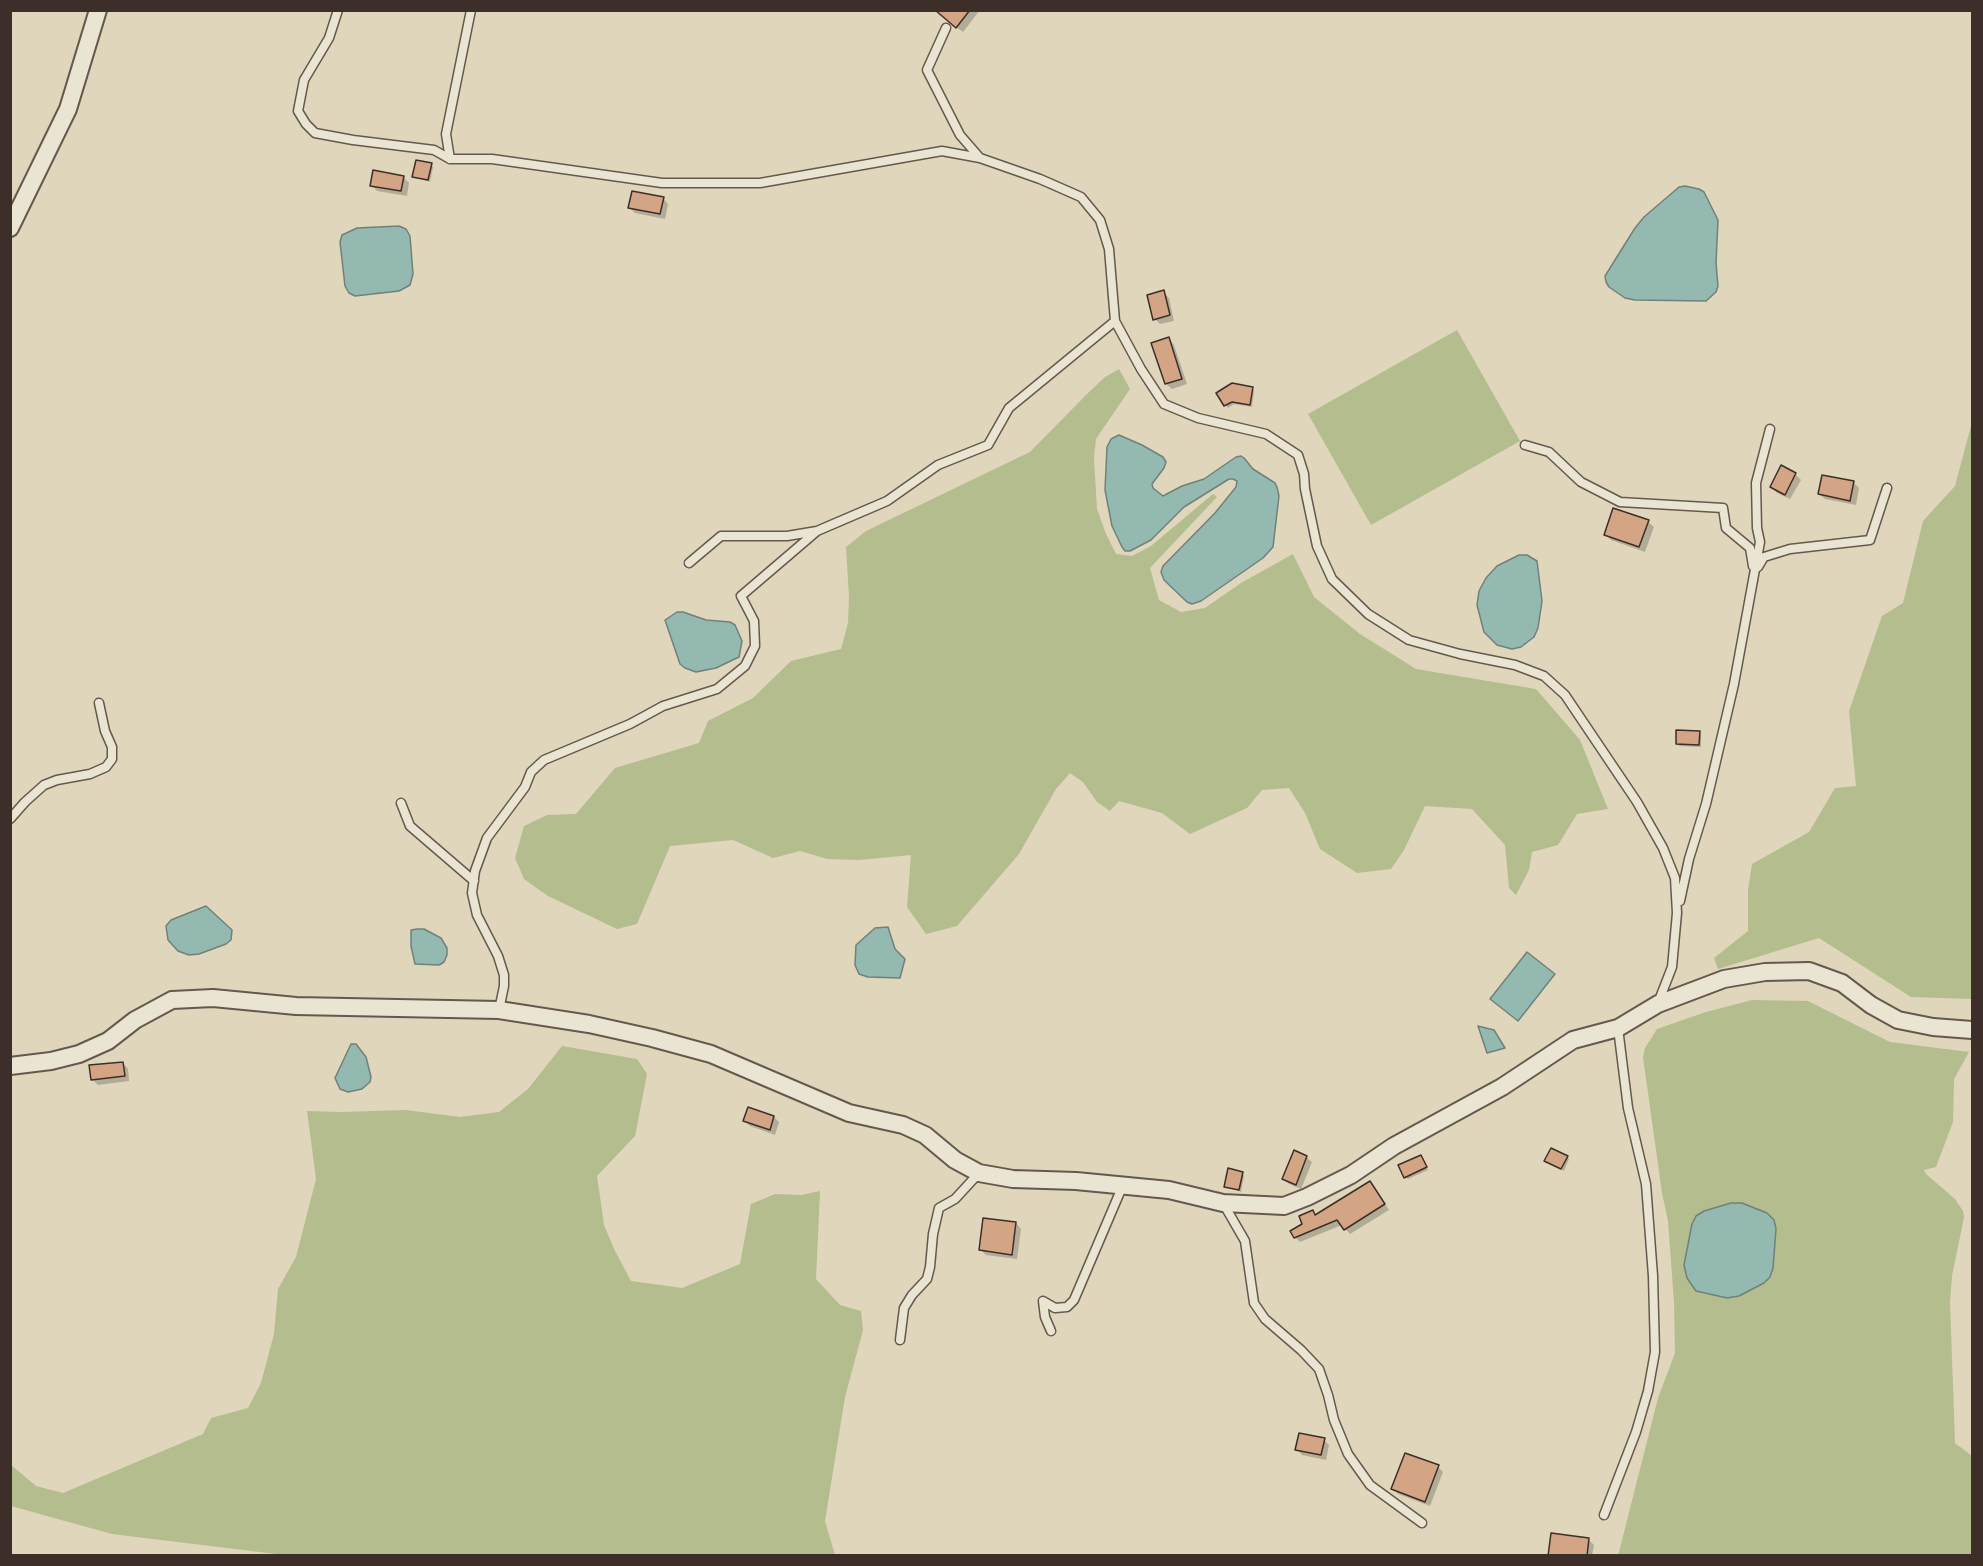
<!DOCTYPE html>
<html>
<head>
<meta charset="utf-8">
<style>
	body { margin:0 }
	#map { position:relative; width:1983px; height:1566px; overflow:hidden; background:#dfd6bb; font-family:"IM FELL DW Pica",serif }
	canvas { display:block }
	.frame { position:absolute; inset:0; border:12px solid #3d2e29; pointer-events:none }
</style>
</head>
<body>
<div id="map">
<canvas width="1983" height="1566"></canvas>
<div class="frame"></div>
</div>
<script>
const c = document.querySelector('canvas').getContext('2d');
c.lineJoin = 'round';
function fill(path, color) { c.fillStyle = color; c.fill(path, 'evenodd'); }
const toPath = rows => new Path2D(rows.map(r => 'M' + r).join(''));
function stroke(path, color, width, dash) { c.strokeStyle = color; c.lineWidth = width; c.lineCap = dash ? 'butt' : 'round'; c.setLineDash(dash || []); c.stroke(path); }
const green = toPath([
	[1457,330,1520,441,1371,525,1308,414],
	[1119,369,1130,389,1096,439,1094,458,1097,509,1106,534,1116,554,1132,556,1151,546,1213,494,1217,497,1150,568,1159,600,1181,612,1205,608,1241,583,1293,554,1314,597,1360,634,1416,669,1536,689,1580,740,1608,809,1577,814,1558,845,1532,852,1529,870,1516,895,1509,888,1505,845,1472,809,1425,806,1404,850,1391,869,1357,873,1320,849,1305,813,1289,788,1262,790,1247,808,1190,834,1162,813,1119,801,1110,811,1097,802,1083,782,1070,773,1056,789,1019,854,957,926,926,934,907,907,911,855,859,860,827,859,800,851,773,858,733,840,670,846,637,924,617,929,548,896,524,879,515,858,524,826,547,815,576,814,615,768,699,743,708,721,753,698,791,661,841,649,848,623,849,597,846,547,866,531,1030,452,1087,394,1105,377],
	[1972,422,1972,999,1911,997,1819,938,1718,969,1714,958,1748,931,1748,890,1752,864,1809,832,1835,788,1856,786,1849,711,1882,616,1903,603,1923,521,1955,486],
	[1752,1000,1808,1001,1890,1042,1969,1052,1954,1079,1953,1122,1936,1167,1924,1170,1926,1174,1955,1199,1963,1211,1964,1217,1952,1276,1950,1302,1955,1443,1972,1456,1972,1555,1618,1556,1658,1398,1675,1353,1674,1302,1668,1221,1662,1193,1643,1057,1645,1048,1657,1029,1706,1012],
	[562,1046,637,1059,647,1074,635,1136,597,1176,604,1225,615,1251,631,1281,682,1288,740,1264,751,1204,775,1194,801,1195,820,1191,816,1279,840,1305,861,1311,863,1330,845,1397,825,1521,835,1555,276,1554,112,1534,11,1506,11,1465,36,1486,63,1493,203,1434,211,1418,248,1408,261,1383,274,1334,278,1289,296,1257,316,1179,307,1111,341,1112,406,1110,460,1117,499,1112,528,1089]
]);
const water = toPath([
	[1685,186,1699,189,1704,192,1718,220,1716,263,1718,286,1716,292,1706,301,1635,300,1625,298,1609,287,1606,282,1605,276,1635,228,1644,217,1679,187,1685,186],
	[399,226,406,229,410,236,413,274,410,285,399,291,355,296,349,293,345,286,340,242,342,235,357,228,399,226],
	[1119,435,1142,445,1163,457,1166,462,1164,468,1152,484,1153,488,1163,496,1182,486,1204,479,1236,457,1241,456,1244,458,1253,469,1275,483,1277,487,1279,496,1273,547,1263,558,1201,601,1192,604,1187,602,1164,580,1161,572,1163,566,1215,513,1236,487,1237,481,1233,479,1229,479,1184,507,1151,540,1130,551,1125,551,1122,547,1112,526,1105,490,1107,447,1111,439,1119,435],
	[1519,555,1527,555,1537,561,1542,601,1538,628,1534,637,1521,647,1512,649,1497,645,1484,632,1477,605,1479,591,1486,578,1497,566,1519,555],
	[677,612,683,612,706,620,730,622,735,625,742,641,739,657,716,668,696,672,685,668,680,664,665,620,677,612],
	[206,906,232,930,231,940,226,944,199,954,189,955,178,951,168,940,166,926,171,920,206,906],
	[888,927,895,949,905,959,900,978,868,977,859,974,855,965,856,945,875,928,888,927],
	[417,929,424,929,441,938,447,948,447,955,444,962,439,965,415,964,411,946,411,930,417,929],
	[1527,952,1555,974,1518,1021,1490,999,1527,952],
	[1478,1026,1494,1030,1505,1048,1487,1053,1478,1026],
	[351,1044,356,1044,366,1057,371,1077,370,1082,362,1089,348,1092,340,1089,335,1078,351,1044],
	[1731,1203,1742,1203,1767,1213,1774,1220,1776,1229,1773,1268,1770,1277,1764,1283,1739,1296,1727,1298,1696,1291,1687,1278,1684,1265,1692,1224,1696,1216,1704,1211,1731,1203]
]);
const shadow = toPath([
	[951,10,980,10,963,32,951,23],
	[431,165,433,167,430,182,414,177],
	[403,177,409,183,407,196,377,191,372,185],
	[663,198,668,204,665,219,635,213,630,208],
	[1163,292,1169,298,1174,321,1160,324,1155,319],
	[1169,339,1174,345,1187,384,1172,389,1166,384],
	[1252,389,1254,391,1252,407,1234,404,1228,408,1218,393],
	[1795,474,1801,480,1790,499,1777,493,1772,487],
	[1853,482,1859,488,1856,505,1825,499,1819,494],
	[1648,522,1654,527,1645,552,1611,540,1605,534],
	[1699,732,1701,735,1701,747,1679,746,1677,743],
	[123,1063,128,1069,129,1081,98,1085,92,1079],
	[774,1117,779,1122,775,1135,750,1126,744,1120],
	[1306,1157,1312,1162,1301,1189,1289,1184,1284,1179],
	[1567,1157,1569,1159,1564,1171,1546,1161],
	[1423,1159,1428,1170,1408,1179,1406,1177],
	[1242,1173,1244,1176,1241,1192,1225,1186],
	[1370,1183,1389,1210,1350,1234,1342,1225,1300,1242,1295,1237,1313,1212,1317,1216],
	[1016,1223,1021,1229,1017,1259,986,1255,981,1250],
	[1324,1440,1329,1445,1326,1460,1302,1455,1297,1449],
	[1438,1467,1443,1472,1430,1506,1398,1494,1393,1489],
	[1588,1539,1594,1545,1592,1556,1549,1556]
]);
const building = toPath([
	[935,10,970,10,956,28,935,10],
	[416,160,432,163,428,180,412,177,416,160],
	[373,170,404,176,401,191,370,186,373,170],
	[632,191,664,197,660,214,628,208,632,191],
	[1164,290,1170,315,1153,320,1147,295,1164,290],
	[1169,337,1182,379,1165,384,1151,343,1169,337],
	[1232,383,1253,387,1250,405,1232,402,1224,406,1216,393,1232,383],
	[1781,465,1796,473,1785,495,1770,487,1781,465],
	[1822,475,1854,481,1850,501,1818,494,1822,475],
	[1613,508,1649,520,1639,547,1604,535,1613,508],
	[1676,730,1700,731,1699,745,1676,744,1676,730],
	[123,1062,125,1076,91,1080,89,1065,123,1062],
	[748,1107,774,1116,770,1130,743,1121,748,1107],
	[1551,1148,1568,1156,1561,1169,1544,1161,1551,1148],
	[1294,1150,1307,1156,1296,1185,1282,1179,1294,1150],
	[1421,1155,1427,1167,1404,1178,1398,1165,1421,1155],
	[1228,1168,1243,1172,1239,1190,1224,1187,1228,1168],
	[1370,1181,1385,1204,1344,1230,1337,1220,1294,1238,1290,1231,1302,1224,1299,1216,1313,1210,1315,1215,1370,1181],
	[983,1218,1016,1222,1012,1255,979,1250,983,1218],
	[1299,1433,1325,1438,1321,1455,1295,1450,1299,1433],
	[1405,1453,1439,1465,1425,1502,1391,1489,1405,1453],
	[1551,1533,1589,1538,1587,1556,1548,1556,1551,1533]
]);
const service = toPath([
	[338,10,329,38,304,80,298,111,306,124,315,133,353,140,434,150,450,159,492,159,662,183,760,183,942,151,980,158,1040,179,1081,197,1100,220,1109,249,1115,321,1141,369,1164,404,1198,418,1266,434,1298,455,1304,474,1305,489,1317,546,1332,579,1368,614,1409,640,1460,654,1515,665,1544,676,1565,695,1637,802,1663,848,1675,878,1677,913,1672,967,1658,1003],
	[946,28,927,70,960,135,980,158],
	[450,159,446,134,471,10],
	[1525,445,1549,452,1581,482,1620,502,1723,508,1726,528,1750,548,1753,566],
	[689,563,721,536,787,536,817,531,887,501,938,465,988,445,1009,408,1115,321],
	[1758,567,1764,557,1790,549,1870,540,1887,488],
	[401,803,410,826,474,881],
	[10,819,25,802,44,785,57,780,90,774,106,767,112,759,112,747,105,731,99,703],
	[1680,901,1689,859,1706,804,1734,684,1760,542,1757,528,1756,483,1770,429],
	[499,1010,504,986,504,975,498,956,477,915,472,893,475,871,487,838,525,787,531,772,544,760,630,724,663,706,717,689,745,666,755,646,754,621,741,596,817,531],
	[1223,1203,1245,1241,1254,1303,1265,1319,1301,1350,1319,1369,1328,1395,1334,1420,1348,1454,1370,1485,1422,1523],
	[1051,1331,1045,1317,1043,1301,1055,1308,1067,1307,1074,1300,1123,1185],
	[900,1340,904,1308,912,1295,927,1279,930,1267,933,1234,939,1208,955,1199,979,1173],
	[1604,1515,1636,1432,1648,1391,1655,1352,1653,1276,1646,1184,1628,1108,1618,1028]
]);
const minor = toPath([
	[10,228,68,109,98,10],
	[10,1066,51,1061,79,1054,108,1041,135,1020,172,1000,213,998,296,1006,499,1010,589,1024,652,1038,711,1054,849,1113,903,1125,925,1135,955,1160,979,1173,1013,1179,1076,1181,1169,1190,1223,1203,1284,1206,1307,1197,1351,1175,1394,1146,1502,1087,1573,1040,1618,1028,1658,1004,1724,979,1765,972,1809,971,1842,983,1871,1005,1898,1020,1933,1027,1972,1030]
]);
fill(green, '#b4bd8e');
fill(water, '#93b9b0');
stroke(water, '#71817a', 1.5);
fill(shadow, '#0003');
fill(building, '#d3a585');
stroke(building, '#3d2e29', 1.5);
stroke(service, '#66584e', 11);
stroke(minor, '#66584e', 20);
stroke(service, '#eae4d3', 8);
stroke(minor, '#eae4d3', 16);
</script>
</body>
</html>
